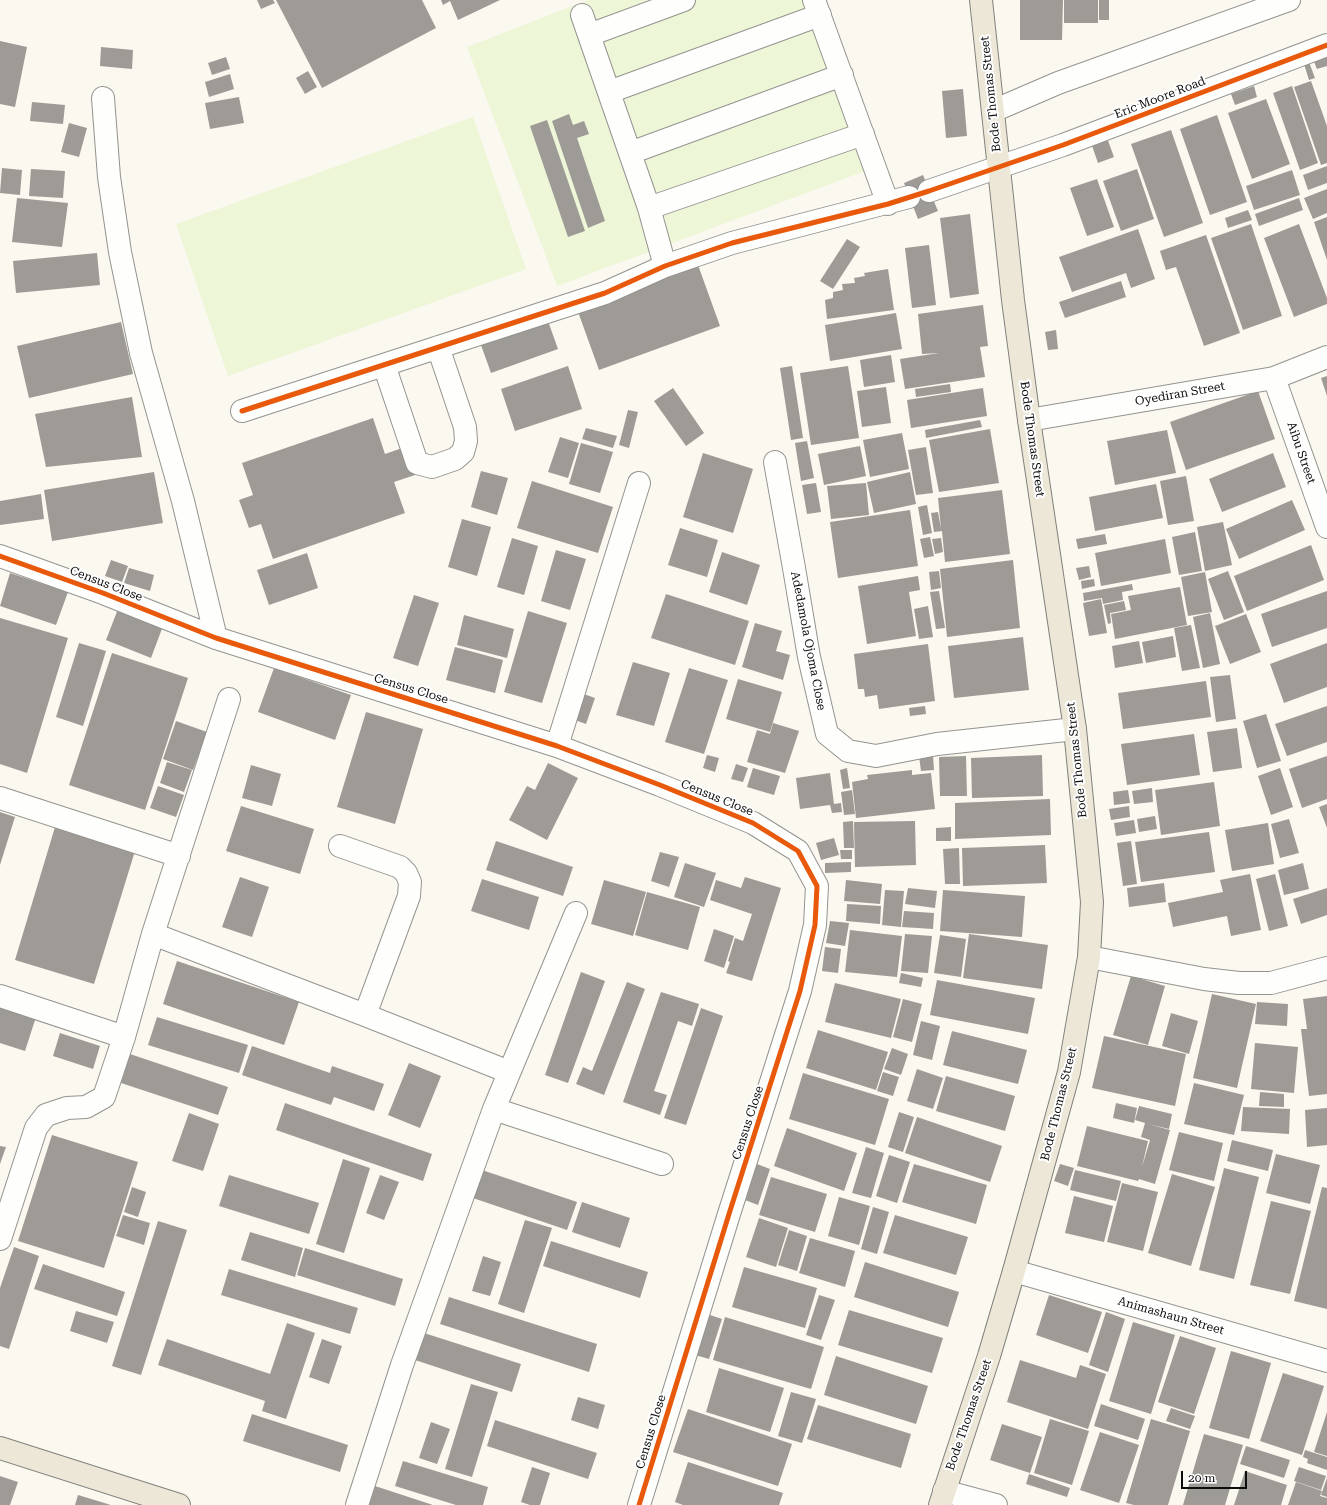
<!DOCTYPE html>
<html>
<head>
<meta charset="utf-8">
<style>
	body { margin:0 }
	#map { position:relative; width:1327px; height:1505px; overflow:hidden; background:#fbf8f0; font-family:"Roboto Serif",serif }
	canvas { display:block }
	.scale { position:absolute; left:1181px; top:1471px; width:66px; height:18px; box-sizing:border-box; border:2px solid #0d0d0d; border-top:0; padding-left:5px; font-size:12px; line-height:14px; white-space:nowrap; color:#0d0d0d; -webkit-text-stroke:3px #fff; paint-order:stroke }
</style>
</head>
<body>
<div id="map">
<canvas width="1327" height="1505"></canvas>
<div class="scale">20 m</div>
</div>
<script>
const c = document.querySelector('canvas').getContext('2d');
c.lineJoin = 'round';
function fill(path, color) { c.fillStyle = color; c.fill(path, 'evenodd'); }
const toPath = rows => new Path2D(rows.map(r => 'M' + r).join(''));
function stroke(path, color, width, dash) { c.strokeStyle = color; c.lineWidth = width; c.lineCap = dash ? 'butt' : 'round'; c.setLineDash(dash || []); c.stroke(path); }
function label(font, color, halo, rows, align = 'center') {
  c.font = font + ' "Roboto Serif",serif'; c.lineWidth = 4; c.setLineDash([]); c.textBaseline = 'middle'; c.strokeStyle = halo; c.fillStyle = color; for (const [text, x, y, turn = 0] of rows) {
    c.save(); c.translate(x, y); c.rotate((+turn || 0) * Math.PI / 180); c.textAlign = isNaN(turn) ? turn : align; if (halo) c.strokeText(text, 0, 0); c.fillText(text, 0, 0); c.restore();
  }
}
const pitch = toPath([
	[588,0,823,0,884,164,557,286,467,47],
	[473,117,526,269,228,376,176,224]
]);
const building = toPath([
	[257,0,273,0,275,3,261,9],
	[276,0,422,0,436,28,322,88],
	[441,0,500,0,458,20,450,1,443,5],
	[1020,0,1063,0,1062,40,1020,40],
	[1064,0,1098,0,1098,23,1064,23],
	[1099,0,1109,0,1109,20,1099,20],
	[0,41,27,47,15,107,0,104],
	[101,47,133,50,132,69,100,66],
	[1327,52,1327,66,1317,69,1312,57],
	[226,57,230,69,212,75,208,63],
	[1309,62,1315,78,1309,80,1304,64],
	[308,71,317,87,305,94,296,78],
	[230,74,234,89,209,97,205,82],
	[1311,81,1327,126,1327,163,1321,165,1294,87],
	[1254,86,1257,97,1235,105,1231,94],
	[1292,86,1318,163,1300,170,1273,93],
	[963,89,967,136,946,138,942,91],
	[239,97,244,123,210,129,205,103],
	[1266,99,1290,164,1252,179,1228,113],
	[32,102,65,105,63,124,30,121],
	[569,114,573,125,584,121,589,134,577,138,605,221,588,228,552,121],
	[1217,115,1247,202,1210,215,1180,129],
	[547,120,585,231,568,237,530,126],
	[69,123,87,128,79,157,61,152],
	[1171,130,1203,223,1164,237,1131,144],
	[1107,138,1114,157,1098,163,1091,143],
	[1327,166,1327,183,1308,190,1303,175],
	[2,168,22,170,20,195,0,193],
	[31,169,65,171,63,198,29,196],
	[1137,169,1154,219,1121,231,1103,181],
	[1292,170,1300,195,1254,210,1246,186],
	[923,175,938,211,918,219,904,183],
	[1097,179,1114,227,1087,236,1070,188],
	[1327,189,1327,213,1313,219,1304,198],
	[17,198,68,203,62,247,12,242],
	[1299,198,1303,210,1259,226,1255,214],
	[1248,210,1252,220,1228,228,1225,218],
	[970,214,979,294,950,298,940,218],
	[1327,217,1327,260,1314,222],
	[1251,224,1282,316,1243,330,1211,238],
	[1299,224,1327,298,1327,304,1294,317,1264,238],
	[1138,229,1155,279,1131,288,1126,273,1072,292,1059,257],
	[1206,235,1240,333,1204,346,1176,267,1166,270,1160,251],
	[847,239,860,247,833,289,820,281],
	[929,245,936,305,912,308,905,248],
	[97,253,100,285,16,293,13,261],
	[698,265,720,326,599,370,577,309],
	[888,269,894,310,827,319,825,300,833,298,833,292,843,290,842,284,855,283,854,278,865,276,864,273],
	[1121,281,1126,297,1065,318,1059,302],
	[983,305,988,346,980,347,985,377,905,389,900,359,939,353,922,354,918,314],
	[896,313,902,349,830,361,825,325],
	[548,321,558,349,491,373,481,345],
	[121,322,133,374,29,398,17,346],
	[1056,330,1058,349,1048,350,1045,332],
	[891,355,895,382,864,387,860,360],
	[568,366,582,409,515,431,501,389],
	[792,366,803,438,791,440,780,368],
	[848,366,859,438,811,445,800,373],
	[1327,376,1327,396,1321,378],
	[950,384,951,392,916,397,915,389],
	[886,387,891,423,862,427,857,391],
	[673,388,704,433,686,446,654,401],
	[983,388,987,416,911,428,907,400],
	[1258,391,1275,439,1186,470,1170,422],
	[132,397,142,457,46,467,35,414],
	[628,410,638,412,629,448,619,445],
	[373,418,385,454,405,447,415,475,394,482,405,513,273,559,261,524,249,528,239,500,253,495,242,463],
	[980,420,982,427,926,438,925,430],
	[586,428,617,436,613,448,582,439],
	[990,429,999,483,939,492,929,440],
	[1167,430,1176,473,1115,485,1107,441],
	[902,433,909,469,870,477,863,440],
	[560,437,579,443,568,478,548,472],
	[807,441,814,478,801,481,795,443],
	[581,443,613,452,600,493,569,484],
	[860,446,866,476,824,485,818,454],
	[926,447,933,493,916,495,908,450],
	[703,453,753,469,733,533,683,517],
	[1273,453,1286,487,1222,512,1209,479],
	[481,471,508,478,497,515,471,507],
	[154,472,163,523,52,541,44,490],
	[910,472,916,504,874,513,867,482],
	[1186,476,1194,521,1168,525,1160,481],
	[532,481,613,507,598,553,517,528],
	[816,483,821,512,807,514,802,485],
	[866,483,869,515,831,519,827,486],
	[1156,484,1163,518,1095,531,1089,497],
	[1002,490,1010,554,945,562,942,531,934,532,931,513,938,512,941,529,938,498],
	[41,494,44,519,0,525,0,501],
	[1292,500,1305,530,1239,559,1226,529],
	[927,505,932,533,923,535,918,507],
	[910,510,918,566,838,578,830,522],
	[462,519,491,527,477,576,448,567],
	[1223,522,1232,565,1205,571,1197,527],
	[680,528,718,540,707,577,668,565],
	[1195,532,1202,571,1179,575,1172,537],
	[1105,534,1107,544,1078,549,1076,539],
	[930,537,934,556,924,558,920,539],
	[512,538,538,546,524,595,497,587],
	[941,538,943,552,935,554,932,539],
	[1165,539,1171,573,1101,586,1095,553],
	[1311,545,1324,580,1247,611,1234,576],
	[556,550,586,559,570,610,541,601],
	[722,552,760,565,747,605,709,592],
	[307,553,318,588,269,605,257,570],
	[111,560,128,566,122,582,105,576],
	[1013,560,1020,628,947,637,940,569],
	[1089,566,1091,577,1079,580,1076,568],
	[129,568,154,575,150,591,124,583],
	[939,571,941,588,931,590,929,572],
	[1228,571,1244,612,1224,620,1208,579],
	[1205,572,1212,612,1188,616,1181,577],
	[10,573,68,592,56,625,0,606],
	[918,576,920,590,909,592,916,636,867,644,858,586],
	[1094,579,1095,586,1082,589,1081,581],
	[1132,584,1133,590,1122,592,1123,600,1103,604,1102,598,1084,601,1083,593],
	[1180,587,1187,625,1115,639,1111,614,1131,610,1128,596],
	[939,591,945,628,936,629,930,592],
	[1327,591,1327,628,1272,647,1261,614],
	[666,594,749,621,735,665,651,638],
	[414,595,439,603,418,666,393,658],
	[1101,599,1107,633,1089,636,1083,603],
	[1124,601,1126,610,1110,613,1111,623,1108,624,1104,605],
	[928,606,933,637,919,639,914,609],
	[118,609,163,626,151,658,106,640],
	[528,611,567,623,542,703,504,692],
	[1210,613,1220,664,1203,668,1193,617],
	[1246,614,1261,652,1230,664,1215,626],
	[464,615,514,629,507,658,457,645],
	[0,618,68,638,27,773,0,764],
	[755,623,782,631,776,651,790,655,783,680,742,667],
	[1191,625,1200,668,1182,671,1174,628],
	[1173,636,1176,657,1146,663,1142,642],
	[1023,637,1029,690,954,698,948,646],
	[1139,641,1143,663,1115,668,1112,646],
	[79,643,106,651,83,726,56,717],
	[1327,643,1327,687,1284,703,1270,664],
	[928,644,935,701,879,709,877,695,865,697,864,689,858,689,854,654],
	[455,647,503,660,495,693,446,680],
	[112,653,188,678,145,810,69,785],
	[633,662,670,673,654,726,616,715],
	[274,668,351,695,335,740,258,712],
	[689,668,728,680,704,754,665,742],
	[1230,675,1236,719,1216,722,1210,677],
	[738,679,782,692,770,732,726,719],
	[1206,681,1211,717,1123,729,1118,693],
	[581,693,595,698,586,724,572,719],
	[925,706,926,714,910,716,909,708],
	[1327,706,1327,742,1287,756,1275,724],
	[366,712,423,729,395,824,337,807],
	[1266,714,1281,761,1257,768,1243,721],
	[176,721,207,732,193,770,163,759],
	[773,723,799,731,785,773,747,762,757,730,770,734],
	[1237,728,1242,768,1213,772,1207,732],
	[1194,734,1200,775,1127,785,1121,744],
	[707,755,719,758,715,772,703,768],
	[933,755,934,770,921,771,919,756],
	[1042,755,1043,796,972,798,971,758],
	[966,756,967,796,940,796,939,757],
	[1327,756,1327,799,1302,808,1289,769],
	[167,762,192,770,184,792,160,783],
	[548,763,578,778,547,840,509,820,527,786,535,790],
	[736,764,748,768,743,782,731,779],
	[251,765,281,774,272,806,242,798],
	[753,768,780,776,774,795,747,787],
	[847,768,850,788,843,789,840,770],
	[1280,768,1293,807,1271,815,1258,776],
	[912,770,912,775,931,773,935,809,856,818,852,782,868,779,867,775],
	[830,773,834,804,841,803,842,812,832,813,830,805,800,809,796,778],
	[1214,782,1220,826,1161,835,1155,790],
	[158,786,184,795,176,817,150,808],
	[1152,788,1153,802,1134,804,1132,791],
	[852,790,855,814,844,815,841,792],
	[1128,790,1130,803,1114,805,1113,792],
	[1050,799,1051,835,955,839,955,803],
	[1327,804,1327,828,1319,807],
	[241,806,314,829,300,874,226,851],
	[1129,806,1130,817,1111,820,1109,809],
	[0,812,15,817,0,865],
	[1155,816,1157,829,1139,832,1137,819],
	[1289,819,1299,853,1280,858,1271,824],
	[1134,820,1136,833,1116,836,1114,823],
	[853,821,854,848,844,848,843,822],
	[915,821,916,865,855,867,854,822],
	[1268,823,1274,864,1232,871,1225,830],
	[55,827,135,851,94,984,15,960],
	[951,827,951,841,936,841,936,828],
	[1209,832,1215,872,1141,882,1135,842],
	[834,838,839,855,821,860,816,843],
	[496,841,573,867,563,896,486,870],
	[1131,841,1137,884,1123,886,1117,843],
	[1045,845,1047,883,963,886,962,848],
	[959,848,960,884,945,884,943,849],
	[840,850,852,850,852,859,841,859],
	[660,852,679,857,669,887,651,881],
	[851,862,851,872,825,873,825,863],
	[685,863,716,873,704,907,674,897],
	[1303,863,1309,889,1284,895,1278,870],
	[1250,874,1261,930,1231,936,1227,916,1173,927,1168,903,1223,892,1220,880],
	[1275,874,1288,926,1269,931,1256,879],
	[240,877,269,887,252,937,222,927],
	[745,877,781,888,752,981,726,973,730,962,728,961,735,938,743,941,752,914,710,900,716,880,741,888],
	[482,879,539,897,529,930,471,911],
	[604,880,646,892,633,936,591,924],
	[846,880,882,884,880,904,844,901],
	[1164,883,1166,902,1129,907,1127,888],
	[908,888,937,891,935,908,905,904],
	[1327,888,1327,915,1301,924,1293,899],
	[885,890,904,891,901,927,882,925],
	[943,890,1025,896,1022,937,940,931],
	[647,892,700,907,688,950,635,935],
	[847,904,881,906,880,924,846,921],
	[904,911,934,913,933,929,902,927],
	[830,921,849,923,845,946,826,943],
	[714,929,734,936,724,968,704,961],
	[850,930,902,936,897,977,845,972],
	[905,934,932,936,928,973,901,971],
	[969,934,1048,945,1042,989,963,978],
	[940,935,966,939,961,977,934,973],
	[825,947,841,949,838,973,822,971],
	[177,961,299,1002,284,1045,163,1004],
	[581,972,605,981,568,1083,545,1075],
	[901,973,923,978,921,987,899,983],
	[1131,976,1165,986,1148,1045,1113,1035],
	[937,980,1035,998,1028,1034,930,1015],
	[627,982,645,989,604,1095,576,1084,583,1067,592,1071],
	[835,983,901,999,891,1038,825,1022],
	[661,992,699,1004,692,1026,678,1021,654,1091,667,1095,660,1115,623,1102],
	[1212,994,1256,1004,1237,1088,1193,1078],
	[1327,996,1327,1094,1309,1096,1301,1029,1307,1029,1303,999],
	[903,999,922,1004,912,1042,893,1037],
	[1257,1002,1288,1004,1287,1026,1255,1024],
	[0,1006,36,1017,25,1051,0,1043],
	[701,1008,723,1016,686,1125,664,1118],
	[1171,1013,1198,1021,1189,1054,1162,1046],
	[157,1017,248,1045,239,1073,148,1045],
	[921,1021,940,1026,932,1060,913,1055],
	[818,1030,888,1052,876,1090,806,1068],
	[952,1031,1027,1050,1018,1084,943,1065],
	[60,1033,100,1046,93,1069,53,1056],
	[1104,1036,1186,1054,1175,1106,1092,1088],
	[1255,1043,1298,1047,1294,1093,1251,1089],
	[252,1046,330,1073,332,1066,384,1084,374,1111,334,1097,331,1105,242,1075],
	[892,1048,908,1054,901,1075,884,1069],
	[130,1054,228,1087,218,1115,121,1083],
	[409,1063,441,1076,420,1128,388,1115],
	[917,1069,943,1078,933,1109,907,1101],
	[883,1072,899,1077,893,1096,877,1091],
	[803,1073,889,1099,875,1145,789,1119],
	[946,1076,1015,1096,1005,1131,936,1111],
	[1194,1083,1244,1095,1234,1135,1184,1124],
	[1260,1092,1284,1094,1284,1107,1259,1106],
	[285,1103,432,1154,423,1181,276,1130],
	[1116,1103,1137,1108,1134,1123,1113,1118],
	[1139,1106,1172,1114,1169,1129,1148,1124,1170,1130,1155,1184,1139,1179,1138,1181,1077,1166,1087,1126,1148,1141,1142,1167,1150,1140,1141,1137,1145,1123,1135,1120],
	[1243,1107,1290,1109,1289,1134,1241,1131],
	[1327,1108,1327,1145,1307,1147,1305,1110],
	[899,1112,914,1117,903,1152,888,1147],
	[189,1113,219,1124,203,1171,172,1161],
	[917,1117,1002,1146,990,1182,905,1153],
	[787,1128,857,1153,844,1191,774,1166],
	[1179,1132,1223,1143,1214,1181,1169,1170],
	[52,1135,138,1162,104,1268,18,1241],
	[1232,1140,1273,1150,1268,1171,1227,1161],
	[0,1146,6,1147,0,1164],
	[866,1147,884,1153,871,1198,852,1193],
	[1276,1154,1320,1165,1310,1204,1266,1193],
	[889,1155,910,1162,897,1203,876,1196],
	[343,1159,370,1168,344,1253,316,1244],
	[757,1164,770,1169,758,1205,745,1200],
	[914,1164,987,1185,976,1224,902,1202],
	[1060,1164,1074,1168,1068,1186,1054,1181],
	[1224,1168,1259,1177,1234,1279,1199,1270],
	[482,1170,577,1202,567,1230,473,1198],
	[1075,1170,1121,1181,1116,1201,1070,1190],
	[1172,1174,1215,1187,1191,1266,1148,1253],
	[229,1175,319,1203,309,1234,219,1206],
	[380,1175,399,1182,384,1220,366,1213],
	[771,1177,827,1194,815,1232,759,1215],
	[1122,1183,1158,1192,1143,1251,1107,1242],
	[132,1187,146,1192,138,1217,124,1212],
	[1322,1187,1327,1188,1327,1309,1294,1301],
	[1074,1196,1113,1206,1104,1242,1065,1233],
	[839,1197,870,1206,859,1245,828,1236],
	[1271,1201,1311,1211,1290,1294,1250,1285],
	[582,1202,630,1218,620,1248,572,1232],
	[873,1207,889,1212,877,1254,861,1249],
	[123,1215,150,1223,144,1245,116,1236],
	[895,1215,968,1237,956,1275,883,1253],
	[759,1218,788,1228,776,1267,746,1257],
	[525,1220,552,1228,524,1313,498,1304],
	[158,1221,187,1230,141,1375,112,1366],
	[789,1230,807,1236,797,1271,778,1265],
	[250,1232,303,1248,295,1277,241,1260],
	[810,1238,855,1251,845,1287,799,1273],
	[551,1241,648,1272,640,1298,543,1266],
	[14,1247,39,1256,9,1349,0,1346,0,1288],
	[305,1248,403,1279,395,1306,297,1275],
	[483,1256,501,1262,490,1296,472,1291],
	[865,1262,959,1292,948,1327,854,1297],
	[43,1264,125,1292,117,1316,34,1289],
	[744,1267,817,1288,805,1328,732,1307],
	[229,1269,358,1308,350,1334,221,1295],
	[819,1295,835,1300,821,1340,806,1335],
	[1049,1295,1102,1312,1088,1353,1036,1335],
	[449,1297,597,1344,589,1372,440,1324],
	[849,1310,943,1338,932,1373,838,1345],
	[76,1311,114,1322,107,1343,70,1331],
	[1106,1312,1125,1319,1108,1372,1089,1365],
	[707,1314,722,1319,709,1359,695,1355],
	[725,1317,824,1347,811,1389,713,1360],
	[1133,1322,1175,1335,1151,1414,1109,1401],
	[287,1323,315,1333,286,1419,262,1411,265,1401,158,1365,167,1339,270,1374],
	[424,1333,521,1364,512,1392,415,1360],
	[1180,1336,1216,1348,1194,1414,1158,1402],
	[322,1339,342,1346,329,1384,309,1377],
	[1231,1351,1271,1363,1249,1439,1209,1428],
	[836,1356,928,1386,916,1424,824,1395],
	[1020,1360,1076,1378,1080,1365,1106,1374,1088,1429,1007,1402],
	[719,1368,784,1388,770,1432,706,1412],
	[1283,1373,1324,1386,1302,1455,1260,1441],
	[471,1384,498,1392,472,1477,445,1469],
	[791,1392,816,1399,802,1443,778,1436],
	[578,1397,605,1405,598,1429,571,1420],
	[1101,1404,1145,1419,1138,1440,1094,1426],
	[818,1405,911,1434,901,1468,807,1439],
	[1171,1408,1195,1416,1190,1429,1166,1421],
	[688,1409,792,1444,778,1486,673,1452],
	[1327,1412,1327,1456,1314,1452],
	[252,1414,348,1445,340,1472,243,1441],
	[1050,1419,1089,1431,1072,1485,1034,1473],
	[1151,1419,1190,1431,1168,1505,1134,1505,1126,1503],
	[495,1420,597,1453,588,1479,487,1446],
	[431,1422,450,1429,437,1464,419,1458],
	[1002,1424,1042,1437,1030,1473,990,1460],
	[1100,1432,1139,1445,1119,1503,1080,1490],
	[1204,1434,1243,1445,1225,1505,1183,1505],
	[1246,1446,1290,1460,1284,1478,1240,1464],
	[1305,1450,1327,1457,1327,1470,1307,1463,1308,1459,1303,1457],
	[403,1461,488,1487,483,1505,456,1505,395,1486],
	[688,1462,783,1493,779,1505,683,1505,675,1502],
	[532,1467,550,1473,540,1505,530,1505,521,1502],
	[1299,1467,1326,1476,1321,1490,1294,1481],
	[1245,1471,1287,1485,1281,1505,1234,1505],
	[1029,1474,1070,1488,1067,1497,1026,1484],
	[0,1476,18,1482,10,1505,0,1505],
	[1327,1478,1327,1497,1321,1495],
	[1296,1482,1322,1491,1320,1496,1327,1498,1327,1505,1288,1505],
	[375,1486,433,1505,369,1505],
	[78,1495,111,1505,75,1505]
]);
const minor = toPath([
	[814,0,888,204],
	[582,15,649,208,665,266],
	[589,35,684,0],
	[609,92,820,15],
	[103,98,109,177,120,252,141,353,183,501,216,638],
	[993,111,1058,83,1289,0],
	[630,153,842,75],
	[929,191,1063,145,1327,45],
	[649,208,863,134],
	[384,365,417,463,432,467,455,459,463,452,466,441,465,427,438,347],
	[1274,378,1327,527],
	[242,411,605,293,665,266,732,243,909,197],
	[1029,420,1274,378,1327,357],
	[775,462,794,568,809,657,827,734,848,751,876,756,937,744,1075,729],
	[0,556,103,593,216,638,557,746,660,785,753,823,798,851,817,886,815,925,800,991,729,1214,639,1505],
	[557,746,639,483],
	[0,798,179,856],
	[340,846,400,867,406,873,410,882,409,896,365,1015],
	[153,934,365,1015,509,1072],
	[1089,957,1204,979,1239,983,1271,983,1327,968],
	[0,996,124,1037],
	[494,1109,662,1164],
	[0,1239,36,1128,46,1115,67,1108,86,1107,104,1097,124,1037,153,934,229,699],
	[1014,1271,1327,1361],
	[944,1491,996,1505],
	[357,1505,402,1365,494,1109,576,913]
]);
const major = toPath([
	[0,1448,179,1505],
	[940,1505,989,1356,1014,1271,1069,1072,1089,957,1092,902,1075,729,1029,420,1013,300,981,0]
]);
const cycleway = toPath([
	[242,411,605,293,665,266,732,243,888,204,929,191,1063,145,1327,45],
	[0,556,103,593,216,638,557,746,660,785,753,823,798,851,817,886,815,925,800,991,729,1214,639,1505]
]);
const streetNames = [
	["Bode Thomas Street",991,94,-96],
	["Eric Moore Road",1160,98,-21],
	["Oyediran Street",1180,394,-10],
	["Bode Thomas Street",1032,439,82],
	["Aibu Street",1301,453,71],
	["Census Close",106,584,21],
	["Adedamola Ojoma Close",808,641,79],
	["Census Close",411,689,17],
	["Bode Thomas Street",1077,760,-96],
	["Census Close",717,798,22],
	["Bode Thomas Street",1059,1104,-76],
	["Census Close",748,1123,-72],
	["Animashaun Street",1171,1316,16],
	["Bode Thomas Street",969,1415,-71],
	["Census Close",651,1432,-73]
];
fill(pitch, '#eef6d8');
fill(building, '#9e9a96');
stroke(minor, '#94938f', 24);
stroke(major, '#81807c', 24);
stroke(minor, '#fefefd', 22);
stroke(major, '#ede7d7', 22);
stroke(cycleway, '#e8590c', 5);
label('12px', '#0d0d0d', '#fff', streetNames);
</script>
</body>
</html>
